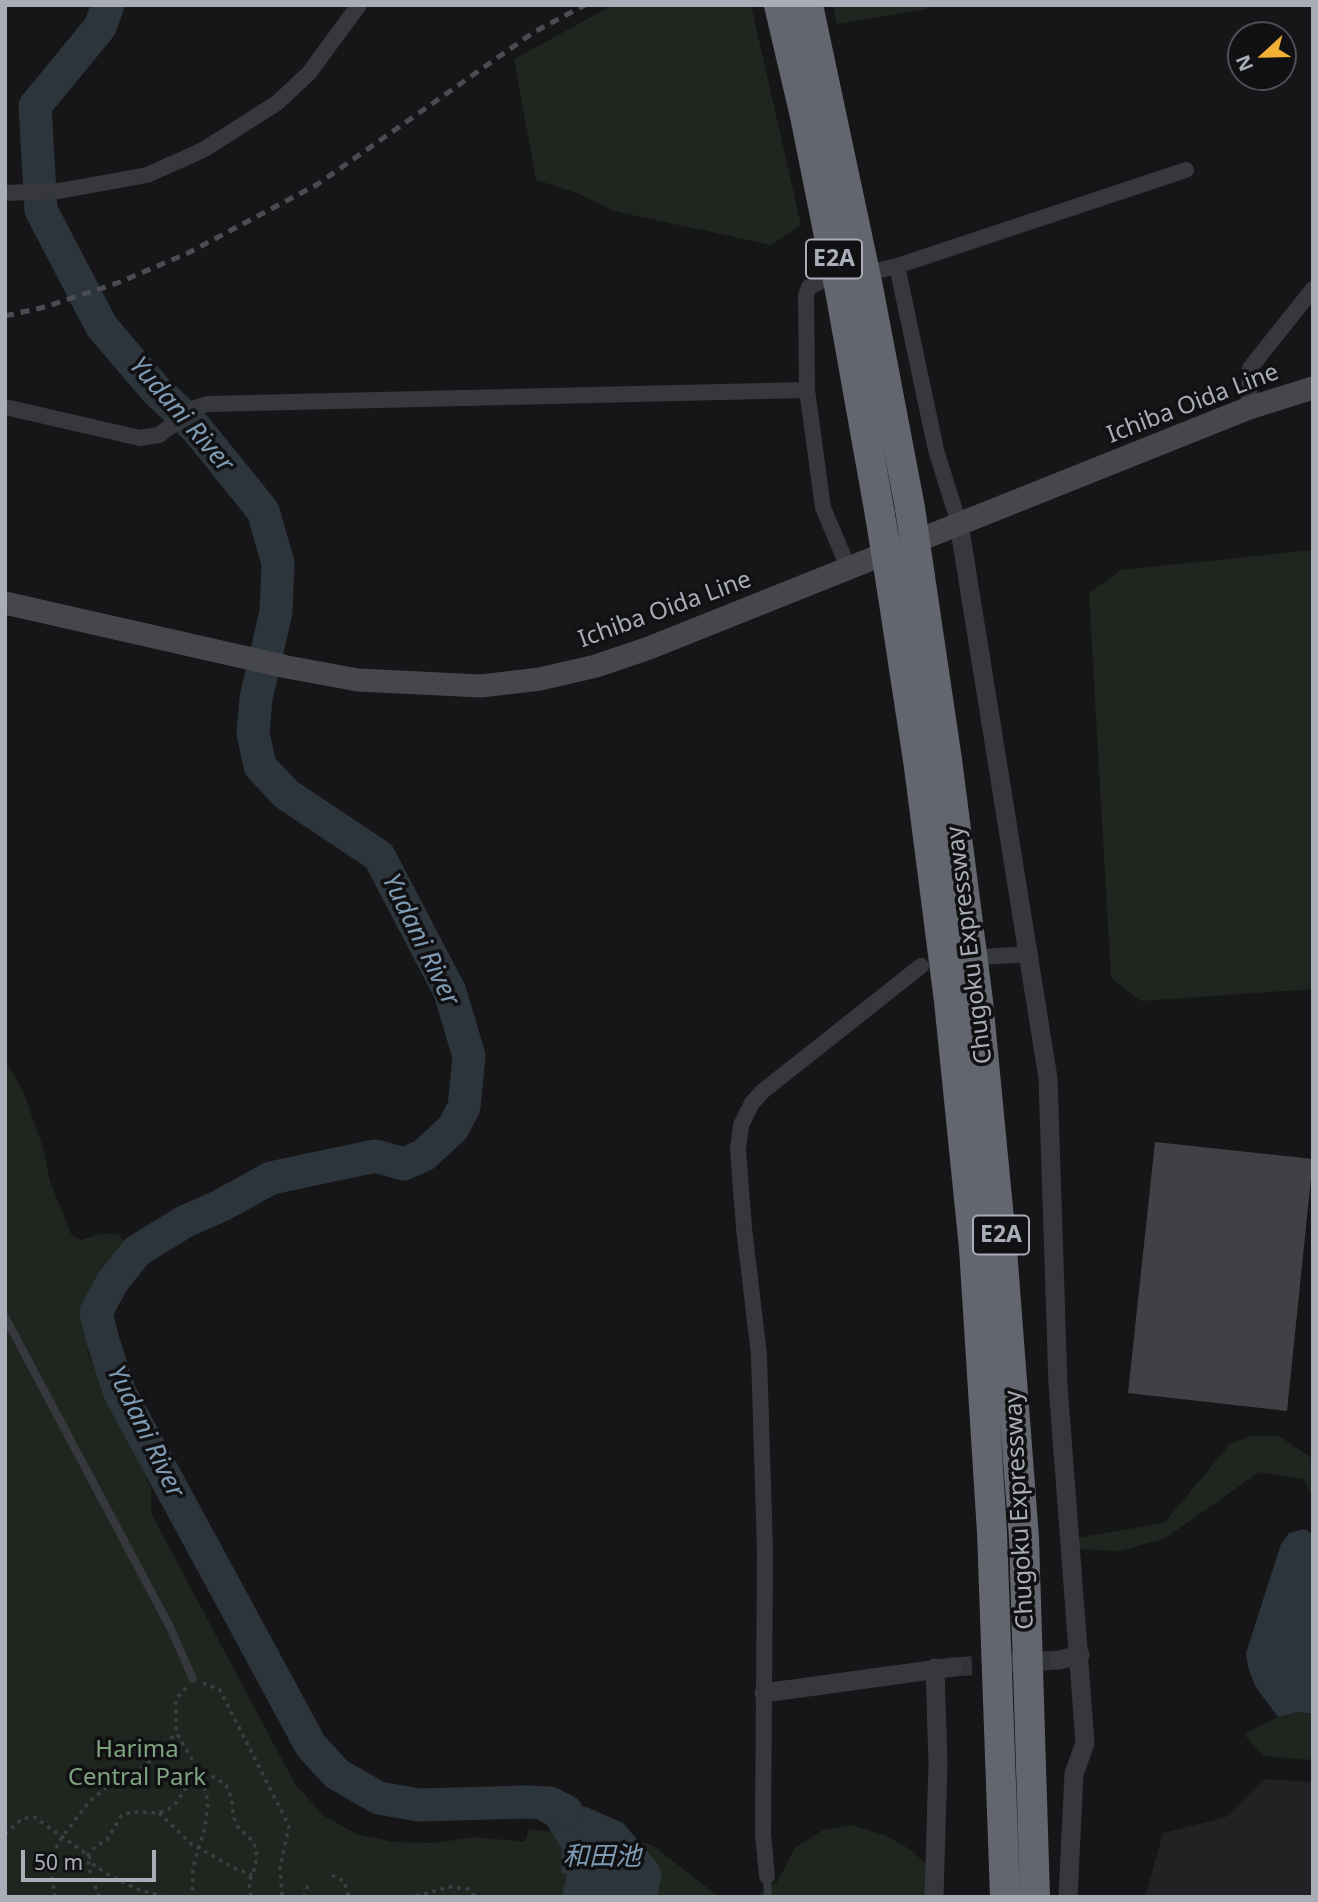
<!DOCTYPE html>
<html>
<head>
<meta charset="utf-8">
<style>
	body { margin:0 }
	#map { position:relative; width:1318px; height:1902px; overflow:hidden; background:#161618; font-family:"Noto Sans",sans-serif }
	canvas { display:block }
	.frame { position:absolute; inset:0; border:7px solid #a8adb8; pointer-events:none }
	.north { position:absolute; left:1227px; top:21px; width:70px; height:70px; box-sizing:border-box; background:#111113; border:2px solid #4d4f55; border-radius:50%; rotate:248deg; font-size:19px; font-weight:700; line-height:28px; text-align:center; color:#a8adb8 }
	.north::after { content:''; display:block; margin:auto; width:24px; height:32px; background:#f2b134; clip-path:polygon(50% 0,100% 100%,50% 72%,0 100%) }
	.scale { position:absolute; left:21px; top:1850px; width:135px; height:32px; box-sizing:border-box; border:4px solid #a8adb8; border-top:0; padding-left:9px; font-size:21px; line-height:24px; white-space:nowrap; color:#a8adb8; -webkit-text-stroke:5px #111113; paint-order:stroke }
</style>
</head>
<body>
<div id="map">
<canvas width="1318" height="1902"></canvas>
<div class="frame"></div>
<div class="north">N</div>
<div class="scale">50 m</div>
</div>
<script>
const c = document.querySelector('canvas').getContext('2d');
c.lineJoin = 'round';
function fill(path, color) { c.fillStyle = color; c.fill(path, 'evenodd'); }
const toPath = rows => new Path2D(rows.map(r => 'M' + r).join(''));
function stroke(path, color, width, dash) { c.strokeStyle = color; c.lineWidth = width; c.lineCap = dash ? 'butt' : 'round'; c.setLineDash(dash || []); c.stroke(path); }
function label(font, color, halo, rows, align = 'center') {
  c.font = font + ' "Noto Sans","Noto Sans JP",sans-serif'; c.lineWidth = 7; c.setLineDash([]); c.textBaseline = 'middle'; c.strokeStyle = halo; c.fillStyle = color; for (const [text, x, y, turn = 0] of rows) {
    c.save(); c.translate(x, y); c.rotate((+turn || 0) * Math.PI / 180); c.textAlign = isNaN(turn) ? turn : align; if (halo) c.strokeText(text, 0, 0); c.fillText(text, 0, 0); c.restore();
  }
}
const built = toPath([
	[1264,1779,1313,1782,1313,1897,1145,1897,1163,1833,1226,1817]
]);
const green = toPath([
	[613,5,751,5,801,225,771,245,614,211,577,193,536,180,514,59],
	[833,5,927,5,927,9,837,24],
	[1313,550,1313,989,1141,1001,1111,978,1089,593,1121,570],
	[5,1061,23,1090,43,1148,50,1181,71,1234,81,1240,100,1234,118,1234,126,1243,101,1272,90,1290,86,1307,88,1354,150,1477,146,1480,151,1485,151,1513,295,1784,324,1816,357,1834,394,1842,434,1843,475,1837,525,1842,529,1829,651,1844,719,1897,5,1897],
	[1251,1436,1279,1436,1313,1459,1313,1499,1304,1479,1259,1472,1164,1539,1119,1551,1078,1549,1076,1538,1164,1523,1230,1444],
	[1297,1712,1313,1714,1313,1760,1263,1756,1244,1734,1278,1717],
	[851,1825,885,1835,911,1850,927,1865,926,1897,755,1897,777,1882,795,1848,823,1830]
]);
const water = toPath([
	[1304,1529,1313,1534,1313,1714,1297,1712,1278,1717,1255,1686,1248,1667,1246,1653,1281,1544,1289,1533],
	[550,1796,589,1808,623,1823,657,1863,662,1873,657,1897,562,1897,567,1874,561,1873,562,1849,547,1825,537,1819,493,1809]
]);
const river = toPath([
	[108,5,100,27,35,106,41,210,102,327,156,390,196,428,263,511,278,563,276,612,256,698,253,733,260,766,286,794,379,856,450,992,469,1056,464,1107,453,1128,424,1155,404,1164,375,1156,271,1178,220,1206,184,1222,137,1251,113,1281,96,1312,103,1341,120,1393,250,1633,311,1746,337,1774,379,1798,418,1805,526,1802,550,1803,566,1811]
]);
const building = toPath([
	[1155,1142,1313,1159,1287,1411,1128,1393]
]);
const tertiaryTunnel = toPath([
	[953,1667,1059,1660]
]);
const path = toPath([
	[203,1683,220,1690,289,1826,280,1868,282,1897],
	[186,1688,176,1699,176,1732,202,1776,208,1802,205,1828,193,1867,192,1897],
	[159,1813,190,1843,234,1868,252,1875],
	[5,1834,22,1819,34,1817,88,1855,94,1865,107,1874,137,1889,165,1897],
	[332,1875,344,1881,349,1897],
	[55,1897,49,1862,62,1837,89,1802,108,1786,137,1771,160,1754,176,1732],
	[99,1897,89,1868,88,1855,96,1846,107,1840,121,1816,131,1812,159,1813,173,1807,193,1778,202,1776,214,1777,226,1785,232,1799,233,1816,239,1829,249,1837,257,1849,255,1868,249,1881,251,1897],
	[304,1897,308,1885],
	[399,1897,421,1895,449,1887,468,1889,476,1897]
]);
const service = toPath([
	[5,1317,170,1627,193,1679],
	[767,1876,768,1897]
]);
const minor = toPath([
	[5,193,59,191,147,175,203,150,277,103,309,73,359,5],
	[897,266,936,450,959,524],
	[880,270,897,266,1186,170],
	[818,283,809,287,806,295,807,390,823,508,848,567],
	[5,407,140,438,159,435,195,408,207,404,807,390],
	[1249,408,1250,368,1313,289],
	[981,957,1030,954],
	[767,1876,763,1834,765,1552,759,1355,744,1228,738,1150,741,1125,752,1103,763,1091,921,966]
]);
const tertiary = toPath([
	[959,524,1048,1078,1058,1385,1085,1743,1074,1774,1068,1897],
	[1059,1660,1080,1655],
	[764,1693,953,1667],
	[934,1897,938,1763,935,1668]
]);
const secondary = toPath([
	[5,603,287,667,358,680,481,686,540,679,596,666,649,648,1249,408,1313,388]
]);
const motorway = toPath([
	[779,5,805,116,841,296,880,515],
	[808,5,868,287,910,508],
	[920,577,947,760,978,1001,1002,1250,1024,1538,1035,1897],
	[891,583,919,767,949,1001,974,1248,992,1532,1005,1897]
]);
const rail = toPath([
	[5,316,45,307,120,282,188,253,318,184,534,32,585,5]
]);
const motorwayBridge = toPath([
	[910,508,920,577],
	[880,515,891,583]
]);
const shields = [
	[834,259,56],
	[1001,1235,56]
];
const shieldNames = [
	["E2A",834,259],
	["E2A",1001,1235]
];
const streetNames = [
	["Ichiba Oida Line",1193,404,-21],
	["Ichiba Oida Line",665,610,-20],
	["Chugoku Expressway",970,945,-97],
	["Chugoku Expressway",1020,1510,-93]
];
const parkNames = [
	["Harima",137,1750],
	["Central Park",137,1778]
];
const waterNames = [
	["Yudani River",181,415,49],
	["Yudani River",420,940,64],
	["Yudani River",145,1432,64],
	["和田池",602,1858]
];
fill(built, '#222225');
fill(green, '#1e261f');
fill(water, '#2c353c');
stroke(river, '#2c353c', 33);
fill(building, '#404145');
stroke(tertiaryTunnel, '#333438', 19, [19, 10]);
stroke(path, '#3d3f44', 3.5, [3.5, 5]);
stroke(service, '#37383d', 8);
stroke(minor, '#37383d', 16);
stroke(tertiary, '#37383d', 19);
stroke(secondary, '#45474d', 23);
stroke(motorway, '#63666e', 30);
stroke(rail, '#4a4c52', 5, [9, 7]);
stroke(motorwayBridge, '#63666e', 30);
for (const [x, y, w] of shields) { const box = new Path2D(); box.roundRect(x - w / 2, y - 19.5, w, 39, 5); c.fillStyle = '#111113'; c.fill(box); stroke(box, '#a8adb8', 2); }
label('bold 23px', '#a8adb8', null, shieldNames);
label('24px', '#a8adb8', '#111113', streetNames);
label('24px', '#7fa381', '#111113', parkNames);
label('italic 26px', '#7f9bb3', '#111113', waterNames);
</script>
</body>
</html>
